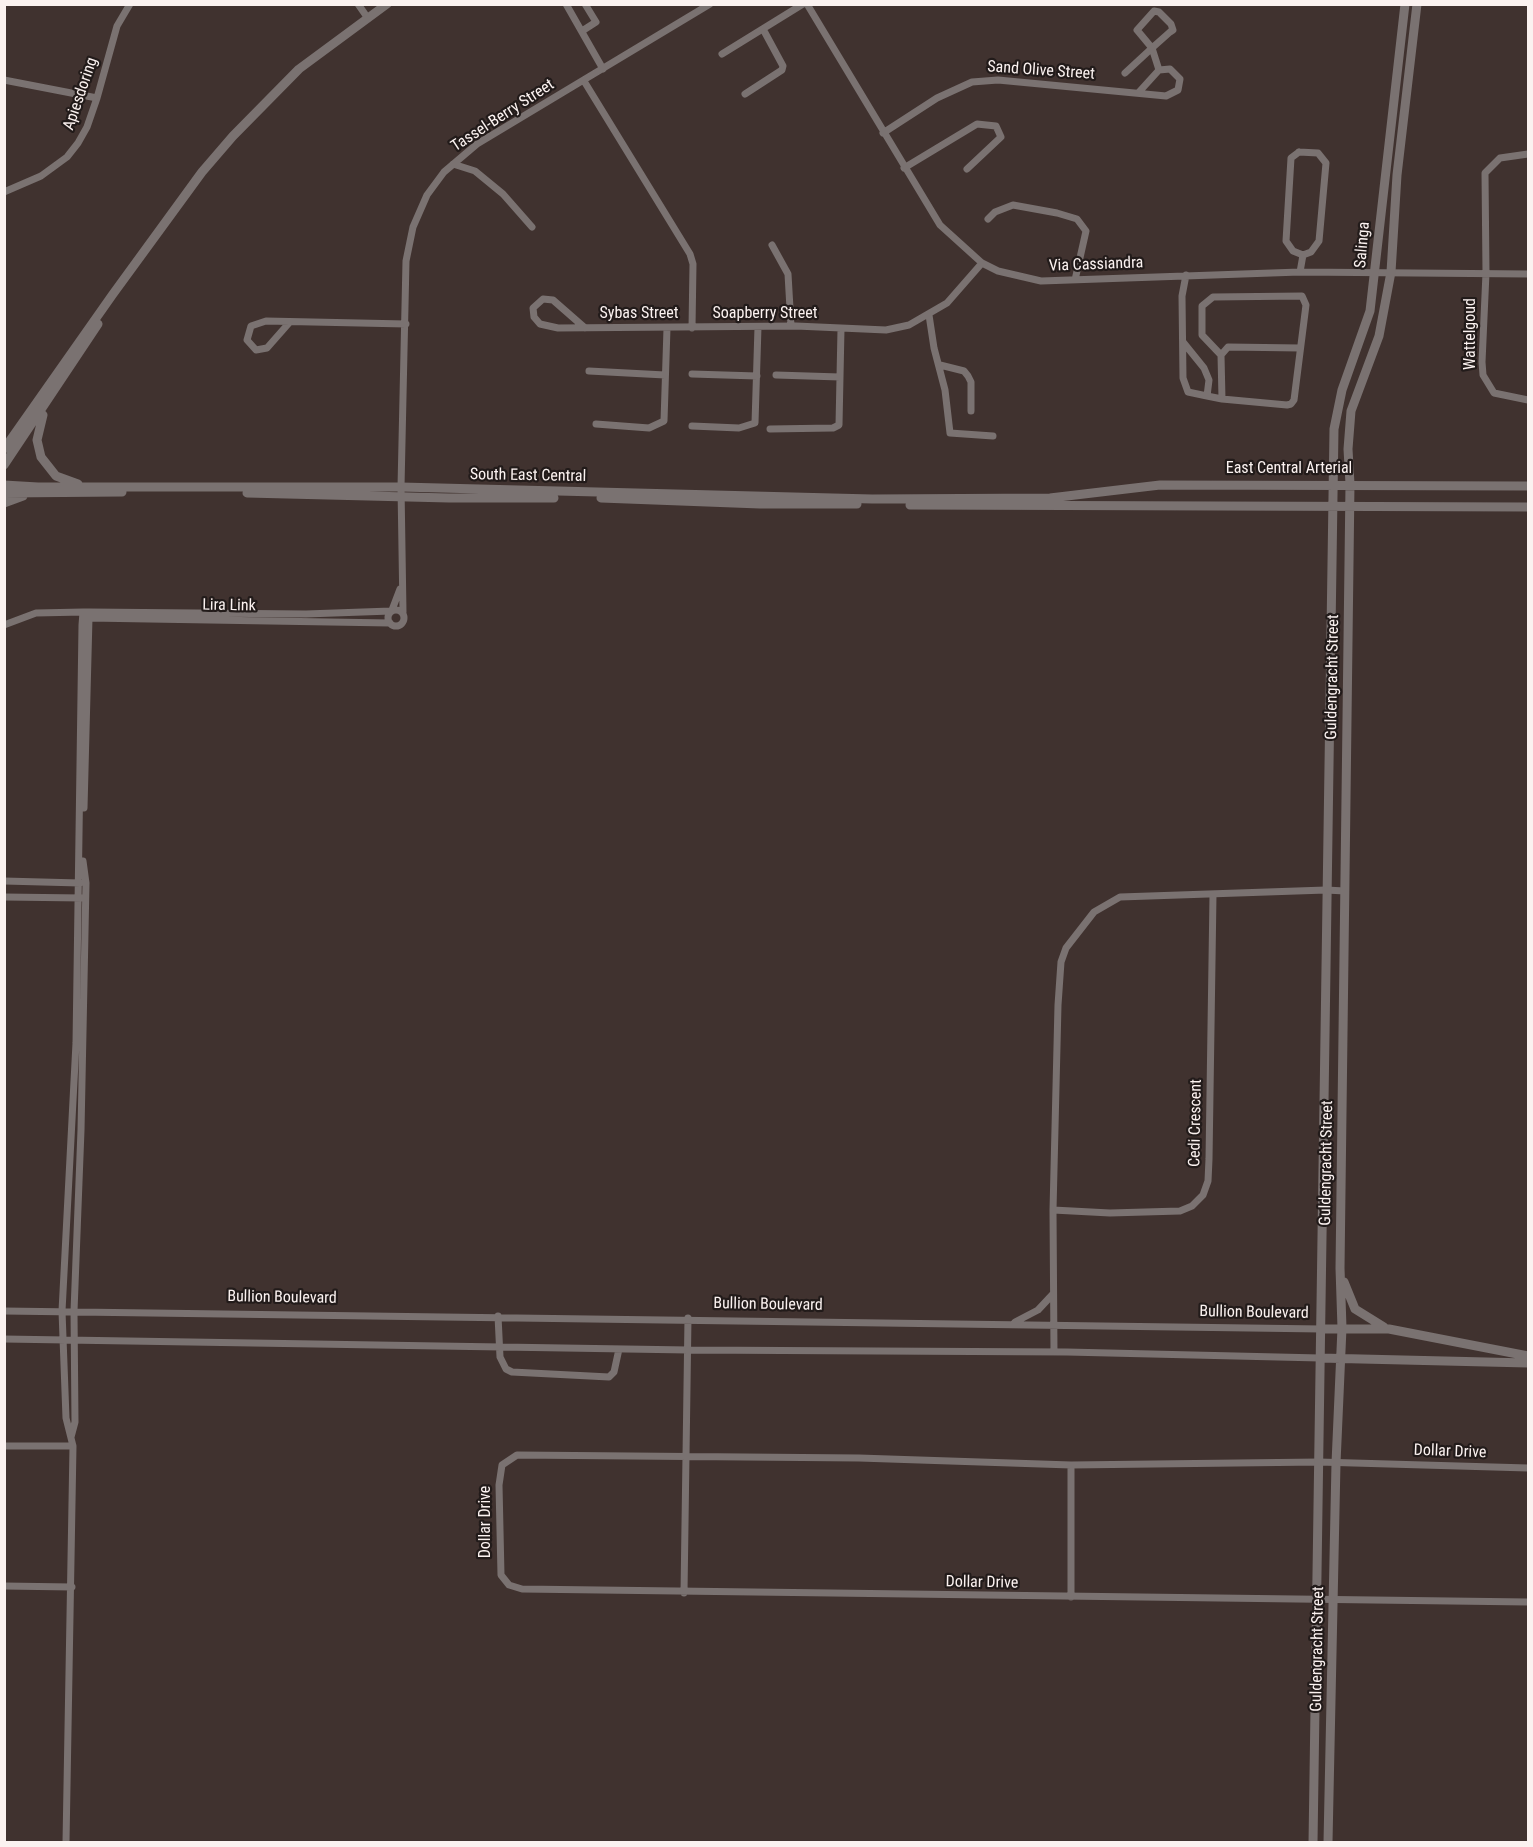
<!DOCTYPE html>
<html>
<head>
<meta charset="utf-8">
<style>
	body { margin:0 }
	#map { position:relative; width:1533px; height:1847px; overflow:hidden; background:#40322f; font-family:"Roboto Condensed",sans-serif }
	canvas { display:block }
	.frame { position:absolute; inset:0; border:6px solid #fbf2f0; pointer-events:none }
</style>
</head>
<body>
<div id="map">
<canvas width="1533" height="1847"></canvas>
<div class="frame"></div>
</div>
<script>
const c = document.querySelector('canvas').getContext('2d');
c.lineJoin = 'round';
const toPath = rows => new Path2D(rows.map(r => 'M' + r).join(''));
function stroke(path, color, width, dash) { c.strokeStyle = color; c.lineWidth = width; c.lineCap = dash ? 'butt' : 'round'; c.setLineDash(dash || []); c.stroke(path); }
function label(font, color, halo, rows, align = 'center') {
  c.font = font + ' "Roboto Condensed",sans-serif'; c.lineWidth = 4.5; c.setLineDash([]); c.textBaseline = 'middle'; c.strokeStyle = halo; c.fillStyle = color; for (const [text, x, y, turn = 0] of rows) {
    c.save(); c.translate(x, y); c.rotate((+turn || 0) * Math.PI / 180); c.textAlign = isNaN(turn) ? turn : align; if (halo) c.strokeText(text, 0, 0); c.fillText(text, 0, 0); c.restore();
  }
}
const minor = toPath([
	[358,4,367,17],
	[566,4,603,69],
	[807,4,940,225,982,263,998,271,1041,281,1300,272,1528,274],
	[582,31,596,22,585,4],
	[722,54,803,4],
	[1125,73,1152,48,1170,32,1173,30,1171,24,1159,12,1154,11,1137,30,1152,48,1159,70],
	[4,80,97,98],
	[584,81,690,254,693,264,692,328],
	[745,94,782,70,783,66,763,29],
	[883,133,937,98,972,82,998,80,1166,96,1178,90,1180,79,1170,69,1159,70,1139,92],
	[1299,152,1318,153,1326,163,1319,241,1311,252,1303,255,1293,251,1286,241,1291,158,1299,152],
	[1528,154,1500,158,1485,173,1486,273,1482,362,1483,375,1494,393,1528,400],
	[453,164,475,171,503,194,532,227],
	[904,168,977,124,996,126,1001,137,967,169],
	[4,192,41,176,67,157,78,143,87,127,97,98,117,26,130,4],
	[988,219,995,212,1013,205,1057,213,1077,219,1086,231,1075,280],
	[772,245,788,274,791,326],
	[1300,272,1303,255],
	[929,315,934,348,945,390,950,433,993,436],
	[289,323,267,348,256,350,247,340,251,326,266,321,406,324],
	[585,328,553,300,543,299,533,308,534,317,540,324,558,328,796,326,886,330,909,325,947,303,982,263],
	[1183,342,1204,368,1209,380,1207,396,1188,392,1183,378,1182,296,1186,275],
	[1221,355,1228,347,1300,348],
	[940,365,964,371,968,376,971,382,971,411],
	[589,371,665,375],
	[692,374,757,376],
	[776,375,840,377],
	[1207,396,1222,399,1287,405,1291,404,1294,400,1306,305,1302,296,1213,297,1202,306,1202,335,1221,355,1222,399],
	[596,424,649,428,664,421,667,328],
	[692,426,739,428,755,423,758,327],
	[770,429,833,428,839,425,841,329],
	'388 618a8 8 0 1 1 16 0a8 8 0 1 1-16 0Z',
	[392,610,400,589],
	[89,612,306,614,391,611],
	[403,612,401,487,406,261,413,227,427,195,444,172,477,144,710,4],
	[4,625,36,613,83,612],
	[84,808,89,618,390,623],
	[4,881,80,883],
	[4,897,83,898],
	[1053,1210,1110,1213,1180,1211,1192,1206,1203,1195,1208,1181,1209,1159,1213,895],
	[4,1311,1322,1329],
	[498,1316,500,1357,506,1369,512,1372,609,1377,614,1372,619,1349],
	[1015,1322,1038,1310,1053,1294],
	[4,1339,688,1350,1067,1352,1320,1358],
	[1054,1352,1053,1210,1058,1005,1061,962,1066,948,1094,912,1120,897,1326,890,1345,891],
	[71,1437,75,1422,74,1311,81,1130,86,883,83,861],
	[4,1446,73,1446],
	[1528,1468,1319,1462,1071,1465,859,1458,517,1455,502,1465,499,1485,501,1575,509,1585,522,1589,1528,1602],
	[4,1586,72,1587],
	[684,1593,688,1318],
	[1071,1597,1071,1465],
	[66,1842,73,1446,66,1418,62,1311,76,1043,82,625,83,612,89,612]
]);
const tertiary = toPath([
	[43,415,37,440,41,457,56,476,78,484],
	[4,449,113,294,202,172,233,136,299,69,387,4],
	[4,465,98,324],
	[4,485,38,487,401,487,872,499,1050,498,1160,485,1528,486],
	[4,493,122,492],
	[247,493,449,498,554,498],
	[601,498,760,504,857,504],
	[4,503,23,496],
	[910,505,1528,507],
	[1344,1282,1355,1309,1384,1327],
	[1322,1329,1389,1329,1528,1356],
	[1320,1358,1528,1363],
	[1313,1842,1334,429,1342,390,1370,311,1405,4],
	[1328,1842,1336,1463,1342,1328,1340,1268,1350,484,1348,449,1351,411,1379,336,1391,272,1397,175,1417,4]
]);
const streetNames = [
	["Sand Olive Street",1041,71,4],
	["Apiesdoring",81,94,-71],
	["Tassel-Berry Street",503,116,-33],
	["Salinga",1363,245,-85],
	["Via Cassiandra",1096,265,-2],
	["Sybas Street",639,314],
	["Soapberry Street",765,314],
	["Wattelgoud",1471,334,-90],
	["East Central Arterial",1289,469],
	["South East Central",528,476,1],
	["Lira Link",229,606,1],
	["Guldengracht Street",1333,677,-89],
	["Cedi Crescent",1196,1123,-89],
	["Guldengracht Street",1327,1163,-89],
	["Bullion Boulevard",282,1298,1],
	["Bullion Boulevard",768,1305,1],
	["Bullion Boulevard",1254,1313,1],
	["Dollar Drive",1450,1452,2],
	["Dollar Drive",486,1522,-90],
	["Dollar Drive",982,1583,1],
	["Guldengracht Street",1318,1649,-89]
];
stroke(minor, '#7a7271', 7);
stroke(tertiary, '#7a7271', 9);
label('16px', '#fbf2f0', '#221b1a', streetNames);
</script>
</body>
</html>
